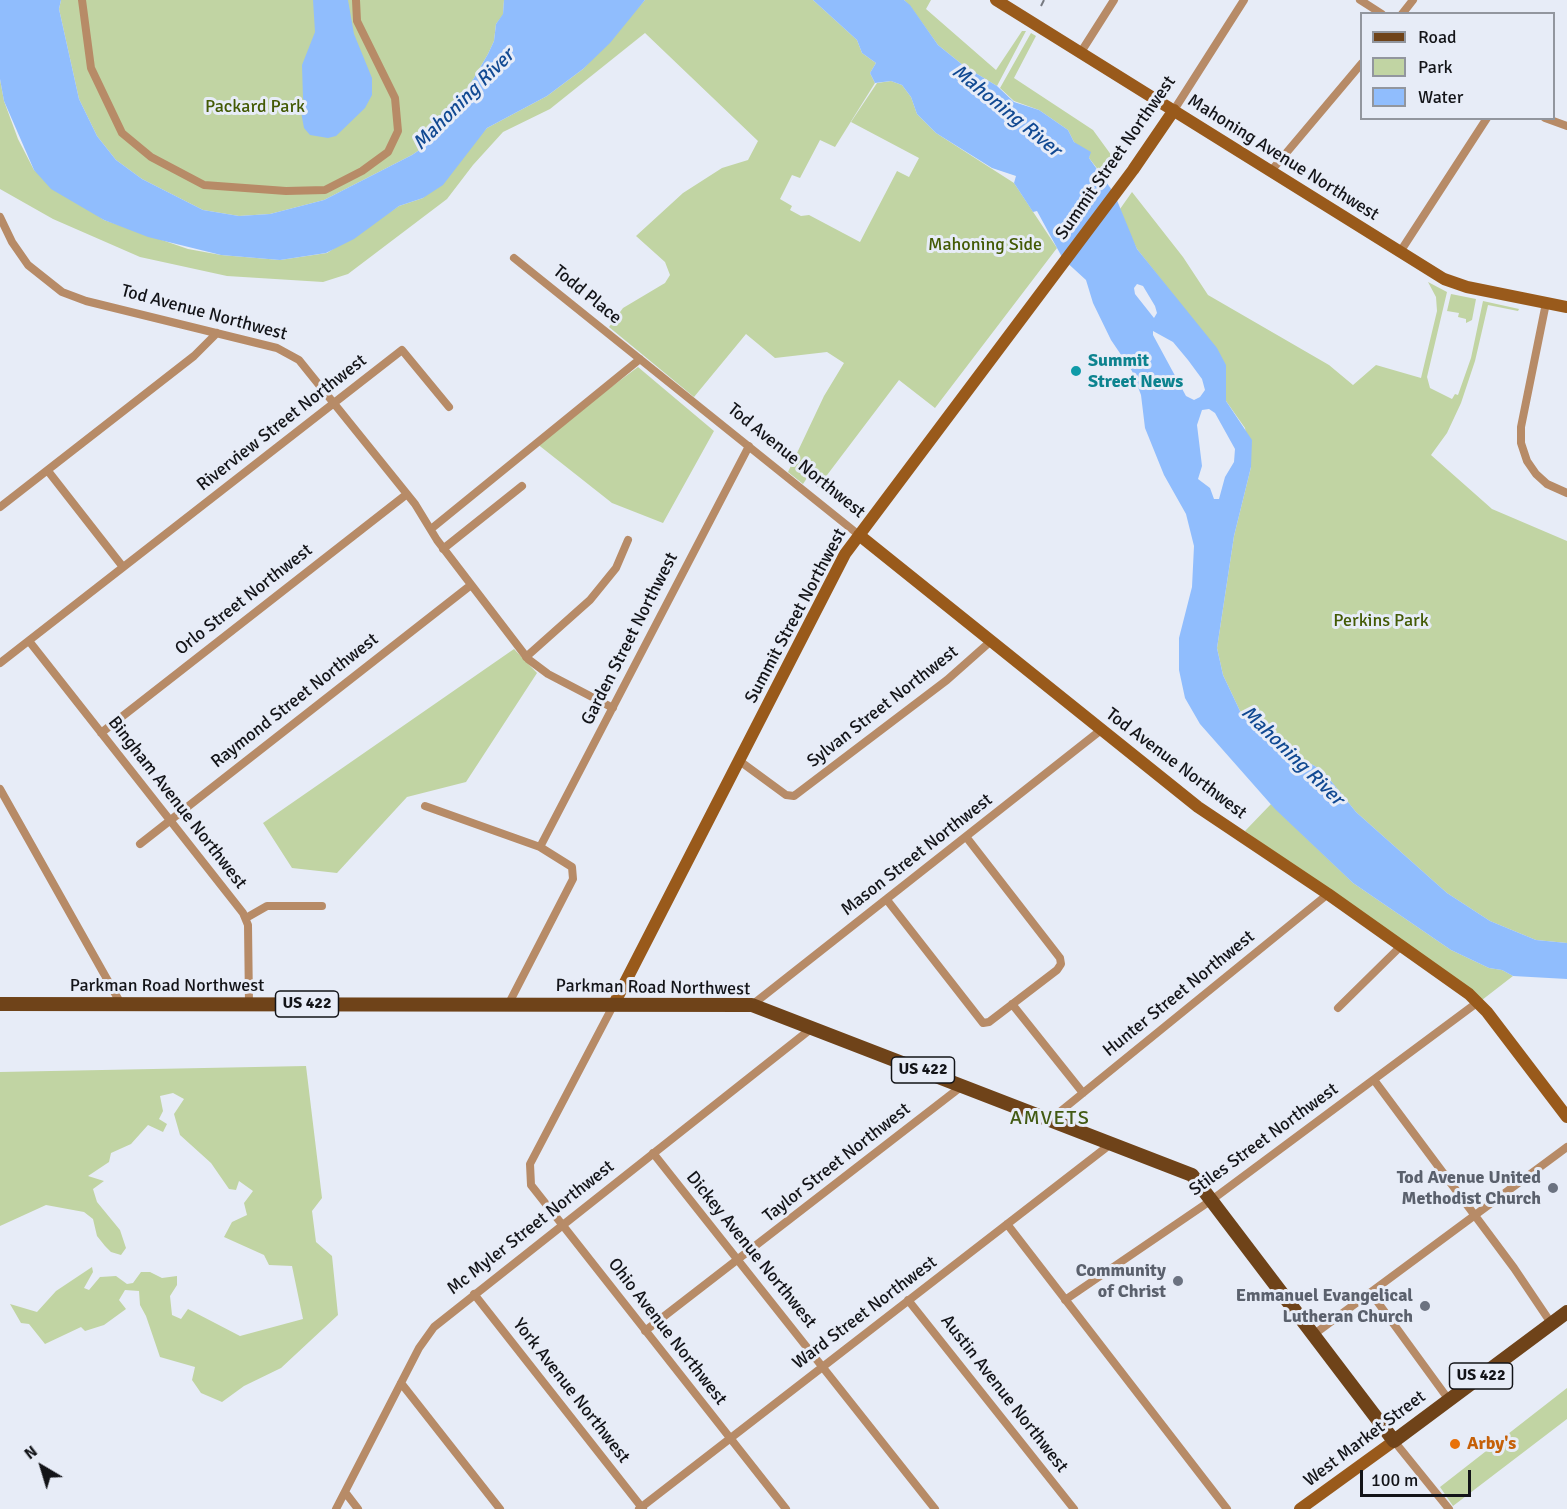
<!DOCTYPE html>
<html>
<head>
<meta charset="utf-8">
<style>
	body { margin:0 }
	#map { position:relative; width:1567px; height:1509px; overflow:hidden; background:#e7ecf7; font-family:Signika,sans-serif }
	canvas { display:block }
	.legend { position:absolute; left:1360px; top:12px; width:195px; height:108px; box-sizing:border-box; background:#e7ecf7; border:2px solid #92969e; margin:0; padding:8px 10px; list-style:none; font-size:18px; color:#131418 }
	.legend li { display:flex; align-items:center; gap:12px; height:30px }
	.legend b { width:30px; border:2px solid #92969e }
	.north { position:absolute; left:12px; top:1437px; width:60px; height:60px; -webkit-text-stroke:4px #e7ecf7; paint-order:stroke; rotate:322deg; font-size:16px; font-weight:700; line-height:24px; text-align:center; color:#131418 }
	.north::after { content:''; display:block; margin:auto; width:21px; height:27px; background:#131418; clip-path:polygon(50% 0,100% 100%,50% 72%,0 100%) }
	.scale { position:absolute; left:1360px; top:1470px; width:111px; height:27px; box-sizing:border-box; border:3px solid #131418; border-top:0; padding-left:8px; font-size:18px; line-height:21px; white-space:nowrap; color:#131418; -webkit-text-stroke:4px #e7ecf7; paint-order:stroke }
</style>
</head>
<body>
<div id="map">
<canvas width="1567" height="1509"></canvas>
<ul class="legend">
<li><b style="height:8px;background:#6f4319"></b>Road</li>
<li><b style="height:16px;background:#c1d4a3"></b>Park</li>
<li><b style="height:16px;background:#90bdfd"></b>Water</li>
</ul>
<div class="north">N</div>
<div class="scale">100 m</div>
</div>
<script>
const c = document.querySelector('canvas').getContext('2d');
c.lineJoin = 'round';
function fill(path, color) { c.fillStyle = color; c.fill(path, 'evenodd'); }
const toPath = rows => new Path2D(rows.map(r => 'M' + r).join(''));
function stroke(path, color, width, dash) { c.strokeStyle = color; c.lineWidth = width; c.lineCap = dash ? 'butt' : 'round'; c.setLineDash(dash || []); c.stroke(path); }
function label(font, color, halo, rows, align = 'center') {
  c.font = font + ' Signika,sans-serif'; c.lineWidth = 6; c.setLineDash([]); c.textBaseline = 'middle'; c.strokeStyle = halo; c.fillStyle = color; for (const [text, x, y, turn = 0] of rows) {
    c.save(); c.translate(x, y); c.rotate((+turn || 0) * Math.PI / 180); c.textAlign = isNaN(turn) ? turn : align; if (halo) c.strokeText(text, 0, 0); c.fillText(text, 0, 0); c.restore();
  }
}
const green = toPath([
	[61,0,504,0,503,15,496,24,494,41,488,54,464,95,459,113,437,138,412,155,324,200,270,214,239,216,203,210,142,179,116,160,97,136,79,99,59,9],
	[645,0,813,0,857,40,862,53,876,63,870,73,875,83,835,147,820,140,800,178,792,175,780,199,792,206,790,210,801,216,809,215,860,242,897,171,909,177,919,158,851,122,877,83,891,81,902,85,911,97,917,114,936,133,1014,183,1057,248,935,408,899,380,818,487,807,478,803,484,788,472,824,396,844,363,827,352,775,358,746,334,694,397,609,327,623,308,665,283,670,275,665,262,636,236,683,193,722,168,748,160,758,141,645,33,550,109,503,132,473,165,447,199,348,274,323,282,227,276,140,257,53,219,0,189,0,79,4,101,18,139,34,170,104,220,188,249,221,255,280,260,327,253,399,206,423,198,487,128,547,96,583,69],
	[904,0,931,0,926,9,996,70,1022,31,1026,31,997,86,964,66,938,45,910,6],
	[1031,33,1036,36,1014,78,1093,130,1117,163,1106,180,1089,158,1090,152,1085,152,1074,142,1068,130,1039,110,1014,101,1000,88],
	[1132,192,1183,257,1208,295,1329,365,1353,385,1376,365,1421,378,1437,311,1436,297,1428,282,1447,292,1427,377,1430,388,1452,399,1455,394,1458,395,1471,358,1483,301,1519,309,1518,311,1488,305,1475,361,1461,403,1447,433,1431,455,1492,509,1567,541,1567,943,1536,940,1490,921,1447,893,1356,812,1323,771,1259,733,1240,711,1223,675,1217,648,1234,536,1251,467,1245,428,1226,401,1174,296,1137,249,1129,233,1120,209],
	[1451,294,1476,299,1472,320,1466,323,1466,319,1458,317,1459,313,1447,311],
	[638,367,714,431,663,523,612,503,536,443],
	[514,649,537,673,466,782,407,797,337,873,292,868,263,823],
	[1271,804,1353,883,1451,950,1489,968,1502,970,1513,976,1482,1000,1245,831],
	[306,1066,322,1198,312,1211,316,1242,332,1256,338,1315,281,1368,244,1386,222,1402,201,1393,192,1380,195,1367,160,1357,146,1316,140,1305,139,1291,125,1290,119,1300,126,1309,104,1325,85,1331,81,1327,45,1344,29,1324,21,1323,10,1304,37,1312,56,1291,92,1267,93,1272,84,1288,89,1290,100,1277,116,1276,127,1284,133,1283,141,1272,150,1272,162,1278,177,1276,177,1285,170,1296,172,1315,181,1319,188,1309,240,1336,303,1319,292,1266,269,1265,264,1255,224,1237,232,1222,247,1215,244,1203,253,1191,239,1181,236,1190,229,1189,211,1163,180,1135,174,1114,184,1099,173,1093,160,1096,163,1111,159,1119,167,1124,163,1132,148,1125,131,1144,111,1153,109,1162,88,1176,104,1181,93,1189,97,1202,120,1230,126,1248,121,1255,111,1252,105,1246,97,1236,93,1219,84,1212,46,1205,0,1226,0,1072],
	[1567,1388,1567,1419,1453,1506,1440,1487]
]);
const water = toPath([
	[0,0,61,0,59,9,79,99,97,136,116,160,142,179,203,210,239,216,270,214,324,200,412,155,437,138,459,113,464,95,488,54,494,41,496,24,503,14,504,0,645,0,610,43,583,69,547,96,487,128,443,185,423,198,399,206,354,239,326,253,280,260,221,255,148,237,104,220,51,189,34,170,4,101,0,79],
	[313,0,348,0,354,34,372,78,372,95,365,108,336,136,328,138,310,135,304,128,301,112,306,101,303,99,302,65,315,32],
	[813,0,904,0,910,5,938,45,964,66,997,86,1014,102,1039,110,1068,130,1074,142,1091,152,1089,158,1114,193,1137,249,1217,348,1226,365,1226,401,1252,440,1251,467,1234,536,1217,648,1223,675,1240,711,1259,733,1323,771,1356,812,1447,893,1490,921,1536,940,1567,943,1567,979,1513,976,1502,970,1489,968,1451,950,1394,911,1353,883,1275,809,1200,724,1185,698,1179,670,1179,638,1192,587,1194,546,1186,514,1164,475,1145,428,1141,395,1132,371,1111,340,1093,303,1086,280,1063,259,1037,211,1033,212,1014,183,1016,176,992,168,936,133,917,114,911,97,902,85,891,81,875,83,870,73,876,63,862,53,857,40],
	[1137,284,1143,286,1155,306,1157,313,1154,318,1135,294,1134,288],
	[1153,331,1173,342,1188,360,1202,379,1205,390,1200,397,1194,400,1186,396,1153,335],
	[1209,409,1215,413,1235,449,1234,462,1225,477,1219,499,1214,499,1210,488,1198,479,1202,466,1197,425,1202,410]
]);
const street = toPath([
	[82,0,91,68,122,133,151,157,204,185,286,191,325,190,362,171,388,152,398,131,395,98,357,21,356,0],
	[1360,0,1382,14],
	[1402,14,1413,0],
	[1081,52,1114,0],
	[1174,110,1244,0],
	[1545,118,1567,126],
	[1271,171,1362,63],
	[0,217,12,242,28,265,62,292,86,301,277,348,299,360,415,504,437,540,528,659,548,674,613,708],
	[1400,252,1487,118],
	[514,258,859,535],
	[1546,303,1521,427,1521,443,1527,461,1536,474,1547,484,1567,493],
	[48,471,123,567],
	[0,507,194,356,217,333],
	[431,529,640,359],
	[443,549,522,486],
	[29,641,243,913,248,925,249,1004],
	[526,657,590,600,616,568,628,540],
	[0,663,402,350,449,407],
	[101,733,407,494],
	[741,762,786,795,794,796,947,680,991,641],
	[0,789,121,1004],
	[425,806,540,847,572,867,573,879,508,1005],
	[140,844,471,585],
	[540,847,749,446],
	[887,900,983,1023,989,1022,1057,970,1061,964,1060,958,967,838],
	[246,918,267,906,322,906],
	[614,1004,530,1164,531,1185,786,1509],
	[1012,1004,1083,1093],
	[752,1005,1101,730],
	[1338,1008,1401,946],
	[1374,1080,1514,1268,1551,1323],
	[1051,1119,1328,894],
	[653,1153,935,1509],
	[1007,1224,1227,1509],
	[1371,1293,1449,1400],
	[474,1294,643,1509],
	[908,1300,1074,1509],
	[1065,1300,1213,1199,1478,1002],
	[645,1331,962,1086],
	[1313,1335,1567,1147],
	[401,1383,500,1509],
	[1394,1441,1449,1509],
	[345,1492,358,1509],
	[336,1509,419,1348,434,1327,812,1028],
	[639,1509,1112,1143]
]);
const secondary = toPath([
	[996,0,1444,279,1467,287,1567,307],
	[859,535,1198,807,1328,894,1469,994,1487,1012,1567,1117],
	[614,1004,845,554,1133,170,1174,110],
	[1300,1509,1394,1441]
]);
const primary = toPath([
	[0,1004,752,1005,1192,1175,1394,1441,1567,1312]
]);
const rail = toPath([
	[1041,6,1044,0]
]);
const markers = [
	[1076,371,6,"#0f9aa8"],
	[1553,1188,6,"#6b7280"],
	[1178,1281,6,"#6b7280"],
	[1425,1306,6,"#6b7280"],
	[1455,1444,6,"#e8710a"]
];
const shields = [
	[307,1004,63],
	[923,1070,63],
	[1481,1376,63]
];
const shieldNames = [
	["US 422",307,1004],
	["US 422",923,1070],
	["US 422",1481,1376]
];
const parkNames = [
	["Packard Park",255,107],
	["Mahoning Side",985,245],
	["Perkins Park",1381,621]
];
const streetNames = [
	["Summit Street Northwest",1116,158,-55],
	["Mahoning Avenue Northwest",1283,158,32],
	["Todd Place",587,295,39],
	["Tod Avenue Northwest",204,313,15],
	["Riverview Street Northwest",282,423,-38],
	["Tod Avenue Northwest",796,461,39],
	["Orlo Street Northwest",244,600,-38],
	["Summit Street Northwest",796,616,-62],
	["Garden Street Northwest",630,639,-63],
	["Raymond Street Northwest",295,701,-38],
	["Sylvan Street Northwest",883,707,-38],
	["Tod Avenue Northwest",1176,764,37],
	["Bingham Avenue Northwest",177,803,52],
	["Mason Street Northwest",917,855,-38],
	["Parkman Road Northwest",167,986],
	["Parkman Road Northwest",653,988,1],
	["Hunter Street Northwest",1179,994,-39],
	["Stiles Street Northwest",1264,1140,-36],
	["Taylor Street Northwest",837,1163,-38],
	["Mc Myler Street Northwest",531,1228,-38],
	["Dickey Avenue Northwest",751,1250,51],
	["Ward Street Northwest",865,1313,-37],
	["Ohio Avenue Northwest",667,1332,52],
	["York Avenue Northwest",571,1391,52],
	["Austin Avenue Northwest",1004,1394,52],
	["West Market Street",1365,1439,-37]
];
const cultureNames = [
	["Summit",1088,361],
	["Street News",1088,382]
];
const worshipNames = [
	["Tod Avenue United",1541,1178],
	["Methodist Church",1541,1199],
	["Community",1166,1271],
	["of Christ",1166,1292],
	["Emmanuel Evangelical",1413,1296],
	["Lutheran Church",1413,1317]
];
const foodNames = [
	["Arby's",1467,1444]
];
const waterNames = [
	["Mahoning River",464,100,-45],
	["Mahoning River",1006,111,39],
	["Mahoning River",1292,756,44]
];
const neighbourhoodNames = [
	["AMVETS",1050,1119]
];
fill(green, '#c1d4a3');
fill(water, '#90bdfd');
stroke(street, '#b78b67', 8);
stroke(secondary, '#995a1b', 12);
stroke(primary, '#6f4319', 14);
stroke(rail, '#767980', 2, [8, 8]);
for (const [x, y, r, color] of markers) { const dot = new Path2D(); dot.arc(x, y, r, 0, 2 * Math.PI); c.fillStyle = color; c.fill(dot); stroke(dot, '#e7ecf7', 2); }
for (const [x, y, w] of shields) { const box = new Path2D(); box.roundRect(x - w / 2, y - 13, w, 26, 4.5); c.fillStyle = '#e7ecf7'; c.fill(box); stroke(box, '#131418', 1.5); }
label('bold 16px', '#131418', null, shieldNames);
label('18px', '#435a05', '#e7ecf7', parkNames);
label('18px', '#131418', '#e7ecf7', streetNames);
label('bold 18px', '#0d838f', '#e7ecf7', cultureNames, 'left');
label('bold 18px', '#5b616d', '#e7ecf7', worshipNames, 'right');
label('bold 18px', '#c56008', '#e7ecf7', foodNames, 'left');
label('italic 20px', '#114992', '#e7ecf7', waterNames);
c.letterSpacing = '1.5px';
label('20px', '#425a13', '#e7ecf7', neighbourhoodNames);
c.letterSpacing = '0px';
</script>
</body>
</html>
